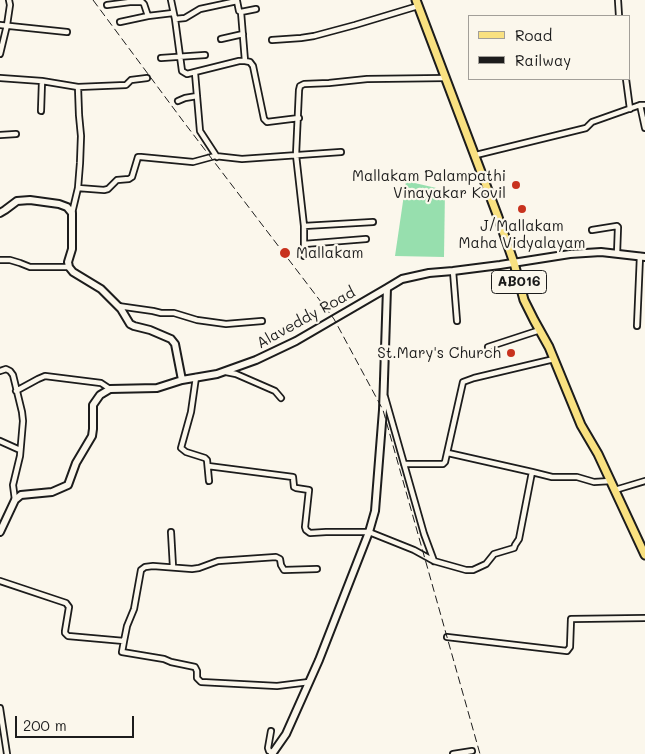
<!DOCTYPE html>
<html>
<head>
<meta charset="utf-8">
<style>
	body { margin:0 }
	#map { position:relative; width:645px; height:754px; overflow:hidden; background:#fbf7ec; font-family:Mali,sans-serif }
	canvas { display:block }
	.legend { position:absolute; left:468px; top:15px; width:162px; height:65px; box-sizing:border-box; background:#fbf7ec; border:1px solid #a29f99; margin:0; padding:6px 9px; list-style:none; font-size:15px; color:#1c1c1c }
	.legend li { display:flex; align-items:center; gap:10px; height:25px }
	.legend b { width:25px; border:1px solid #a29f99 }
	.scale { position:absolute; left:15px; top:716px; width:119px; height:22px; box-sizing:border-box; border:2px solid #1c1c1c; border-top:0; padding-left:6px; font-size:15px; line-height:18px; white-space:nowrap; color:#1c1c1c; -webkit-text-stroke:4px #fbf7ec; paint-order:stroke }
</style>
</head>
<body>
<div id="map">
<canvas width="645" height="754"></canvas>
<ul class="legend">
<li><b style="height:6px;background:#f9e181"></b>Road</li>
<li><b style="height:6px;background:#1c1c1c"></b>Railway</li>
</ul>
<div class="scale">200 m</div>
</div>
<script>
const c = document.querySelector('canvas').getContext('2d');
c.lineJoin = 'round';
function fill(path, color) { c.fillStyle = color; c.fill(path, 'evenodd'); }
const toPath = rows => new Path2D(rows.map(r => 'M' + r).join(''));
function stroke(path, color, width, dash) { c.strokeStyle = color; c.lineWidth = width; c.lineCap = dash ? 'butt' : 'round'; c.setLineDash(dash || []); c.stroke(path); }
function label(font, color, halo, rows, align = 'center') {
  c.font = font + ' Mali,sans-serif'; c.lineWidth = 4.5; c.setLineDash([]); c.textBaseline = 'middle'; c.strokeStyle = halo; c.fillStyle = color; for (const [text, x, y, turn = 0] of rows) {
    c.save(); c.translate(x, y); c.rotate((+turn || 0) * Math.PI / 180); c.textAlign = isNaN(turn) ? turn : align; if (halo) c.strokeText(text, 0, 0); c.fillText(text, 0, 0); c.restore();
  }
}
const green = toPath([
	[406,181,445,190,444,257,395,256]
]);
const street = toPath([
	[171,0,175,19,182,71,187,74,239,61,245,61,250,62,253,66,264,119,267,122,299,118],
	[618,0,619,16],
	[107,5,130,2,142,2,144,4,148,16],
	[241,12,245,61],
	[175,19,185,18,200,9,237,1,239,11,241,12,256,9],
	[120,22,148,16,173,13],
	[0,25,67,32],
	[221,39,243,34],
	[272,40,301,38,314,36,355,25,418,6],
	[0,54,7,25,10,5,9,0],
	[161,58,205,55],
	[195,73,200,131,217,157],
	[0,78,42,81,78,87,126,85,131,80,147,78],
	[626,79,630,109],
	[178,101,185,98,197,96],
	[640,105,645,128],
	[41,111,42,81],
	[0,135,16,134],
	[476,155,586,128,592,122,640,105,645,105],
	[78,188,104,190,108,189,117,180,129,179,132,177,138,157,141,157,193,162,215,156,242,159,341,152],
	[72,213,78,188,80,163,81,136,79,115,78,87],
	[304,226,373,222],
	[592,230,617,226,618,227,617,254],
	[304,244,366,239],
	[304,256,304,226,296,155,299,90,300,86,304,84,329,83,367,79,446,78],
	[0,260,10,260,20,263,30,267,69,267],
	[453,271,457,321],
	[118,306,153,311,161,313,174,313,197,320,226,324,262,321],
	[637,326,640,256],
	[488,347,540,330],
	[0,371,6,369,10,371,13,375,22,412,23,421,20,456,13,485,15,500],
	[226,372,236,374,275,391,281,398],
	[196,377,191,412,181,448,186,452,205,458,207,460,209,481],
	[16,391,38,379,45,376,101,383,110,389],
	[385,397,424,534,434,561],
	[0,441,20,450],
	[448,453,532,472],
	[404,464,443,464,445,462,463,382,474,378,554,359],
	[208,466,293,477,294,487,296,488,309,490,305,527,306,530,310,533,326,532,369,532,414,550,434,561,466,570,473,570,486,564,494,554,514,548,515,545,519,539,532,472,552,477,577,477,594,482,611,481],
	[615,490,645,481],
	[171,532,173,567],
	[0,581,66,603,69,607,65,631,65,633,68,636,124,641,122,652,164,659,171,662,195,667,197,671,197,678,201,682,277,686,309,682],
	[447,637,567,651,570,647,571,619,645,618],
	[124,641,127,626,134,609,141,570,145,567,153,566,192,569,199,568,218,561,276,557,280,559,281,565,284,570,317,569],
	[0,708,7,754],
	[271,731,268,748,269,751,273,752],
	[453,754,472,751]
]);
const secondary = toPath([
	[0,213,5,210,17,201,30,200,59,204,67,207,72,213,72,249,68,262,69,267,73,272,101,289,121,309,130,324,134,326,150,330,171,339,175,344,182,380],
	[0,532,15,500,21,495,52,492,68,485,76,463,92,436,93,429,93,405,100,395,110,389,157,388,182,380,217,374,256,360,296,341,387,288],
	[272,754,286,734,319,660,369,532,375,511,383,410,387,288,402,279,429,273,453,271,500,265,570,254,601,252,645,257]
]);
const primary = toPath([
	[416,0,498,217,514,263,524,300,534,320,549,347,581,425,598,454,645,555]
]);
const rail = toPath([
	[93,0,183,121,334,319,383,410,480,754]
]);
const markers = [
	[516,185,5,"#c8321e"],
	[522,209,5,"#c8321e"],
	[285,253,6,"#c8321e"],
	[511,353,5,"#c8321e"]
];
const shields = [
	[519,282,55]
];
const shieldNames = [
	["AB016",519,282]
];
const poiNames = [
	["Mallakam Palampathi",506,176],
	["Vinayakar Kovil",506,193],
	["J/Mallakam",522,226,"center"],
	["Maha Vidyalayam",522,243,"center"],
	["Mallakam",296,253,"left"],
	["St.Mary's Church",501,353]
];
const streetNames = [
	["Alaveddy Road",306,318,-29]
];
fill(green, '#97dfae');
stroke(street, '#1c1c1c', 8);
stroke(secondary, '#1c1c1c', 10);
stroke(primary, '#1c1c1c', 11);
stroke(street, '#fbf7ec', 4.5);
stroke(secondary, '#fbf7ec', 6);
stroke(primary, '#f9e181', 7);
stroke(rail, '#1c1c1c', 1, [8, 4]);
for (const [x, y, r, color] of markers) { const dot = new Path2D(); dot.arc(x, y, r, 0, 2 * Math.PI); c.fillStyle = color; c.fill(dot); stroke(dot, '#fbf7ec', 2); }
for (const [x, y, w] of shields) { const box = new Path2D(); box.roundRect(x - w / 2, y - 11.5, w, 23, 4); c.fillStyle = '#fbf7ec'; c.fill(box); stroke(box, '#1c1c1c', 1); }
label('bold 14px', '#1c1c1c', null, shieldNames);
label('15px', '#1c1c1c', '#fbf7ec', poiNames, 'right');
label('15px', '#1c1c1c', '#fbf7ec', streetNames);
</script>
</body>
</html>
